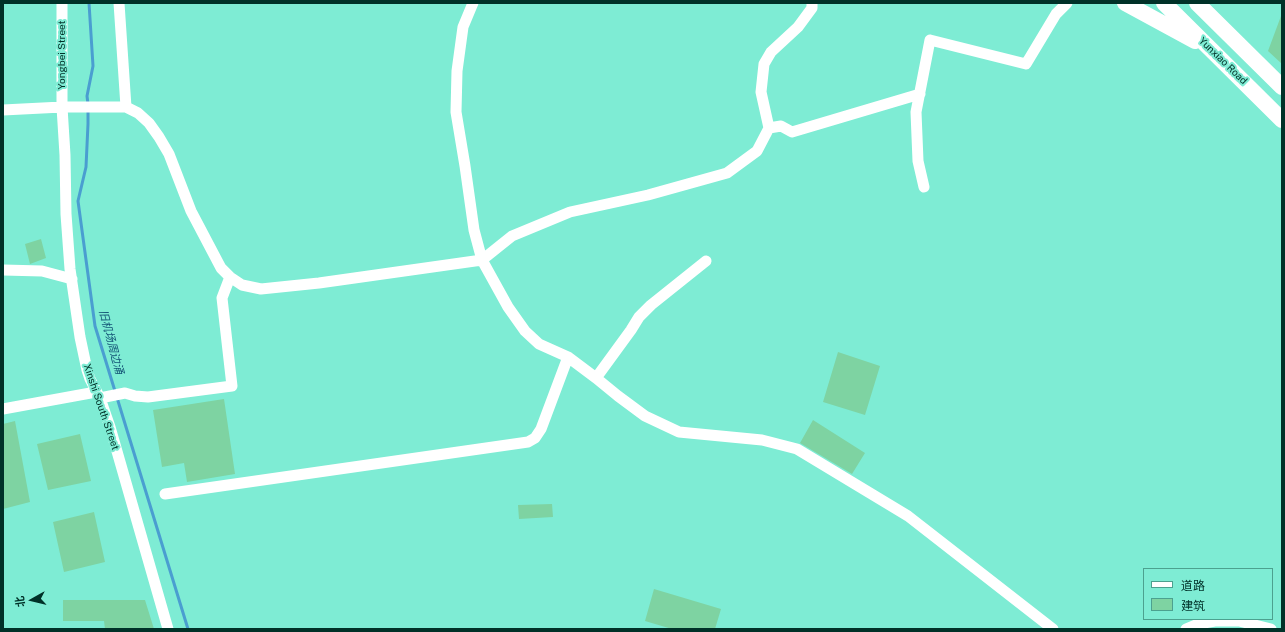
<!DOCTYPE html>
<html>
<head>
<meta charset="utf-8">
<style>
	body { margin:0 }
	#map { position:relative; width:1285px; height:632px; overflow:hidden; background:#7eecd4; font-family:"Public Sans","Noto Sans SC",sans-serif }
	canvas { display:block }
	.frame { position:absolute; inset:0; border:4px solid #003128; pointer-events:none }
	.legend { position:absolute; left:1143px; top:568px; width:130px; height:52px; box-sizing:border-box; background:#7eecd4; border:1px solid #4ca18f; margin:0; padding:5px 7px; list-style:none; font-size:12px; color:#003128 }
	.legend li { display:flex; align-items:center; gap:8px; height:20px }
	.legend b { width:20px; border:1px solid #4ca18f }
	.north { position:absolute; left:12px; top:580px; width:40px; height:40px; -webkit-text-stroke:3px #7eecd4; paint-order:stroke; rotate:262deg; font-size:11px; font-weight:700; line-height:16px; text-align:center; color:#003128 }
	.north::after { content:''; display:block; margin:auto; width:14px; height:18px; background:#003128; clip-path:polygon(50% 0,100% 100%,50% 72%,0 100%) }
</style>
</head>
<body>
<div id="map">
<canvas width="1285" height="632"></canvas>
<div class="frame"></div>
<ul class="legend">
<li><b style="height:5px;background:#fff"></b>道路</li>
<li><b style="height:11px;background:#7ed3a2"></b>建筑</li>
</ul>
<div class="north">北</div>
</div>
<script>
const c = document.querySelector('canvas').getContext('2d');
c.lineJoin = 'round';
const toPath = rows => new Path2D(rows.map(r => 'M' + r).join(''));
function stroke(path, color, width, dash) { c.strokeStyle = color; c.lineWidth = width; c.lineCap = dash ? 'butt' : 'round'; c.setLineDash(dash || []); c.stroke(path); }
function fill(path, color) { c.fillStyle = color; c.fill(path, 'evenodd'); }
function label(font, color, halo, rows, align = 'center') {
  c.font = font + ' "Public Sans","Noto Sans SC",sans-serif'; c.lineWidth = 4; c.setLineDash([]); c.textBaseline = 'middle'; c.strokeStyle = halo; c.fillStyle = color; for (const [text, x, y, turn = 0] of rows) {
    c.save(); c.translate(x, y); c.rotate((+turn || 0) * Math.PI / 180); c.textAlign = isNaN(turn) ? turn : align; if (halo) c.strokeText(text, 0, 0); c.fillText(text, 0, 0); c.restore();
  }
}
const stream = toPath([
	[88,104,87,96,93,66,89,3],
	[88,110,88,124,86,167,78,201,95,326,188,629]
]);
const building = toPath([
	[1281,16,1282,16,1282,64,1268,51],
	[41,239,46,258,30,264,25,244],
	[838,352,880,366,865,415,823,402],
	[224,399,235,474,187,482,184,463,162,467,153,410],
	[813,420,865,453,852,474,800,443],
	[15,421,30,502,3,509,3,424],
	[80,434,91,481,48,490,37,444],
	[552,504,553,517,519,519,518,505],
	[94,512,105,562,64,572,53,522],
	[654,589,721,609,715,629,672,629,645,621],
	[63,600,145,600,154,629,105,629,104,621,63,621]
]);
const street = toPath([
	[62,3,62,107,65,155,66,214,70,269,80,337,87,370,90,379,100,398,110,427,168,629],
	[119,3,126,107],
	[473,3,463,27,457,71,456,112,465,166,474,230,482,260,508,307,525,331,539,344,568,357,596,378,618,396,645,416,679,432,762,440,797,449,908,516,1053,629],
	[3,110,62,107,126,107,138,113,149,123,159,137,169,154,191,211,221,268,230,277,242,285,261,289,319,283,482,260,512,236,570,212,648,195,727,173,757,151,769,128,761,92,764,64,771,52,798,27,812,8,812,3],
	[769,128,781,126,792,132,920,94],
	[924,187,918,161,916,112,930,40,1026,64,1056,14,1067,3],
	[3,270,42,271,72,279],
	[596,378,631,330,639,317,651,305,706,261],
	[100,398,125,393,135,396,148,397,232,386,222,298,230,277],
	[3,409,96,392],
	[165,494,528,442,535,438,541,429,568,357],
	[1186,629,1198,624,1215,621,1239,621,1271,629]
]);
const secondary = toPath([
	[1125,3,1195,41],
	[1164,3,1282,120],
	[1197,3,1282,87]
]);
const streetNames = [
	["Yongbei Street",62,55,-90],
	["Yunxiao Road",1223,61,44],
	["Xinshi South Street",101,407,71]
];
const waterNames = [
	["旧机场周边涌",111,342,75]
];
stroke(stream, '#4a9ed0', 3);
fill(building, '#7ed3a2');
stroke(street, '#fff', 11);
stroke(secondary, '#fff', 16);
label('10px', '#003128', '#7eecd4', streetNames);
label('italic 11px', '#145476', '#7eecd4', waterNames);
</script>
</body>
</html>
